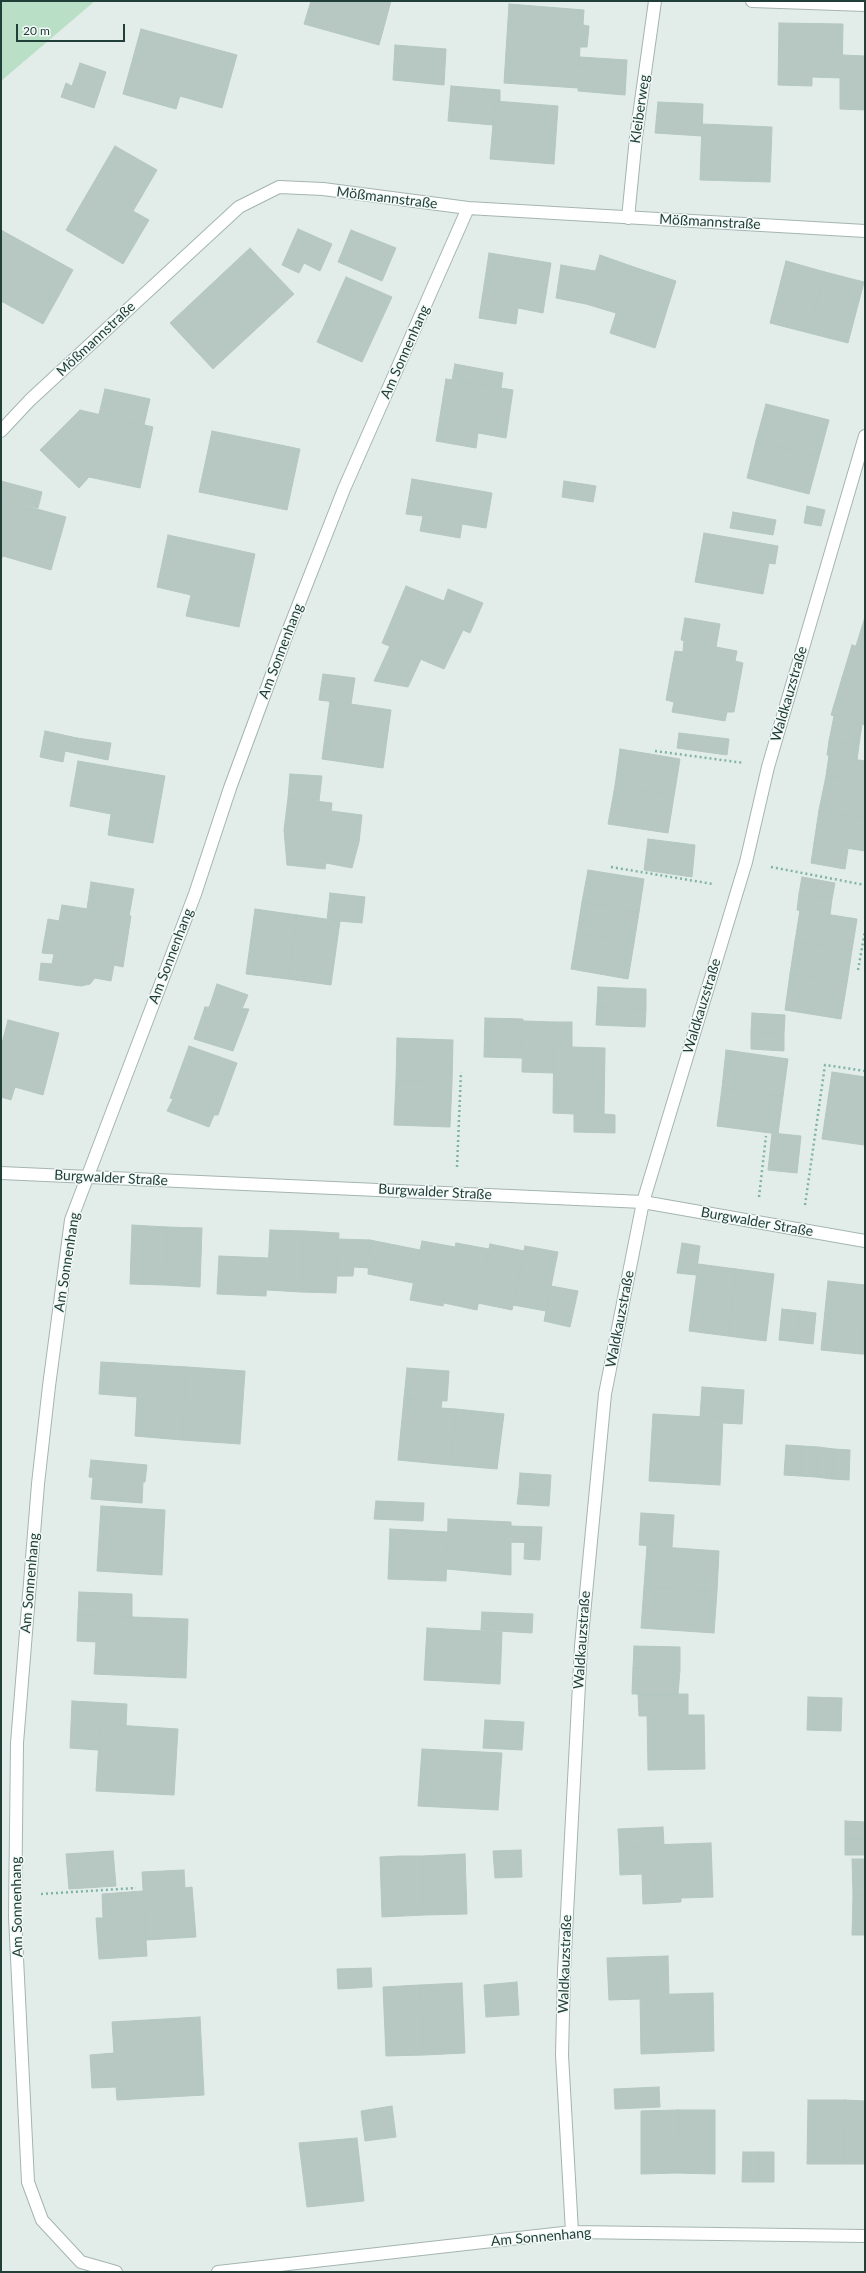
<!DOCTYPE html>
<html>
<head>
<meta charset="utf-8">
<style>
	body { margin:0 }
	#map { position:relative; width:866px; height:2273px; overflow:hidden; background:#e2ede9; font-family:Lato,sans-serif }
	canvas { display:block }
	.frame { position:absolute; inset:0; border:2px solid #203f39; pointer-events:none }
	.scale { position:absolute; left:16px; top:24px; width:109px; height:18px; box-sizing:border-box; border:2px solid #203f39; border-top:0; padding-left:5px; font-size:12px; line-height:14px; white-space:nowrap; color:#203f39; -webkit-text-stroke:3px #f3f9f6; paint-order:stroke }
</style>
</head>
<body>
<div id="map">
<canvas width="866" height="2273"></canvas>
<div class="frame"></div>
<div class="scale">20 m</div>
</div>
<script>
const c = document.querySelector('canvas').getContext('2d');
c.lineJoin = 'round';
function fill(path, color) { c.fillStyle = color; c.fill(path, 'evenodd'); }
const toPath = rows => new Path2D(rows.map(r => 'M' + r).join(''));
function stroke(path, color, width, dash) { c.strokeStyle = color; c.lineWidth = width; c.lineCap = dash ? 'butt' : 'round'; c.setLineDash(dash || []); c.stroke(path); }
function label(font, color, halo, rows, align = 'center') {
  c.font = font + ' Lato,sans-serif'; c.lineWidth = 3; c.setLineDash([]); c.textBaseline = 'middle'; c.strokeStyle = halo; c.fillStyle = color; for (const [text, x, y, turn = 0] of rows) {
    c.save(); c.translate(x, y); c.rotate((+turn || 0) * Math.PI / 180); c.textAlign = isNaN(turn) ? turn : align; if (halo) c.strokeText(text, 0, 0); c.fillText(text, 0, 0); c.restore();
  }
}
const green = toPath([
	[1,1,95,1,1,81]
]);
const building = toPath([
	[311,1,391,1,379,45,304,24,311,1],
	[509,4,584,10,583,25,589,26,587,47,580,47,578,88,504,83,509,4],
	[779,23,843,24,842,78,812,77,812,86,778,85,779,23],
	[141,29,237,55,222,108,180,96,176,109,123,94,141,29],
	[395,45,446,49,444,85,393,80,395,45],
	[843,55,865,56,865,110,840,109,840,78,842,78,843,55],
	[580,57,627,60,625,95,578,91,580,57],
	[80,63,106,72,94,108,61,97,66,83,72,86,80,63],
	[451,86,500,90,500,102,495,101,493,125,448,121,451,86],
	[495,101,558,106,554,164,490,159,495,101],
	[658,102,703,104,702,136,655,133,658,102],
	[702,124,772,127,770,182,700,180,702,124],
	[115,146,157,170,133,211,149,220,123,264,66,230,115,146],
	[298,229,332,244,320,271,304,263,299,273,282,265,298,229],
	[1,230,73,270,43,324,1,301,1,230],
	[351,230,396,248,382,281,338,262,351,230],
	[250,248,294,294,213,369,170,323,250,248],
	[489,253,551,263,543,313,518,308,516,324,479,318,489,253],
	[600,255,631,266,616,313,586,304,600,255],
	[786,261,825,272,809,333,770,323,786,261],
	[561,265,595,271,586,304,556,298,561,265],
	[631,266,676,281,655,348,610,333,631,266],
	[825,272,864,282,848,343,809,333,825,272],
	[346,277,392,297,362,362,317,342,346,277],
	[455,364,503,373,501,388,452,380,455,364],
	[446,379,513,390,506,438,478,433,476,448,436,441,446,379],
	[105,389,150,399,144,425,99,414,105,389],
	[766,404,829,420,819,457,756,441,766,404],
	[80,410,153,427,140,488,89,477,79,488,40,450,80,410],
	[212,431,300,449,287,510,199,492,212,431],
	[756,441,819,457,809,494,747,478,756,441],
	[412,479,492,493,486,528,462,524,460,538,420,531,423,516,406,514,412,479],
	[1,481,42,492,38,508,1,499,1,481],
	[564,481,596,486,593,502,562,497,564,481],
	[1,499,66,517,51,570,3,556,1,559,1,499],
	[807,506,825,510,821,526,804,523,807,506],
	[733,512,776,520,773,535,730,528,733,512],
	[704,533,778,546,775,564,769,563,763,594,695,582,704,533],
	[168,535,255,554,239,627,186,616,191,595,157,587,168,535],
	[406,586,444,601,448,589,483,603,470,633,463,630,444,669,382,643,406,586],
	[865,617,865,649,856,646,865,617],
	[685,618,720,624,716,647,681,640,685,618],
	[684,641,737,651,735,661,743,663,734,712,727,712,725,721,672,712,674,702,666,700,675,651,683,652,684,641],
	[852,645,865,649,865,684,842,678,852,645],
	[390,646,421,659,408,687,374,681,390,646],
	[323,674,355,678,351,704,319,700,323,674],
	[842,678,865,684,865,725,831,715,842,678],
	[330,701,391,710,383,768,322,759,330,701],
	[834,716,862,724,859,745,829,741,834,716],
	[45,731,77,738,74,753,65,751,63,762,40,757,45,731],
	[679,733,729,739,727,755,677,748,679,733],
	[77,738,111,743,108,760,74,753,77,738],
	[829,741,859,745,857,760,827,755,829,741],
	[620,749,680,759,674,796,615,786,620,749],
	[829,755,865,761,865,782,826,776,829,755],
	[78,761,165,776,153,843,108,835,111,814,70,806,78,761],
	[290,774,322,776,319,801,288,798,290,774],
	[826,776,865,782,865,818,819,810,826,776],
	[615,786,674,796,668,833,608,824,615,786],
	[288,798,332,803,331,811,362,815,359,842,352,868,326,863,325,869,287,865,284,830,288,798],
	[819,810,865,818,865,851,814,843,819,810],
	[648,839,695,845,692,877,644,870,648,839],
	[814,843,848,849,845,869,811,863,814,843],
	[588,870,644,879,639,912,582,902,588,870],
	[802,877,835,883,832,899,799,894,802,877],
	[91,882,134,889,129,916,87,909,91,882],
	[330,893,365,897,362,923,327,920,330,893],
	[799,894,832,899,830,915,797,910,799,894],
	[582,902,639,912,634,943,577,933,582,902],
	[62,905,131,916,123,967,114,965,111,981,95,978,90,984,81,986,39,980,41,963,52,964,54,954,42,953,48,919,59,921,62,905],
	[255,909,297,915,288,979,246,974,255,909],
	[800,910,857,919,852,950,795,941,800,910],
	[297,915,340,921,331,985,288,979,297,915],
	[577,933,634,943,628,979,571,969,577,933],
	[795,941,852,950,847,983,790,974,795,941],
	[790,974,847,983,841,1019,785,1010,790,974],
	[217,984,248,995,242,1009,209,1008,217,984],
	[598,987,646,989,646,1009,597,1007,598,987],
	[205,1007,249,1009,233,1051,194,1039,205,1007],
	[597,1007,646,1009,645,1027,596,1025,597,1007],
	[752,1013,785,1015,784,1034,751,1032,752,1013],
	[485,1018,523,1019,522,1058,484,1057,485,1018],
	[8,1020,59,1033,43,1095,15,1087,11,1100,1,1097,1,1047,8,1020],
	[523,1021,554,1022,553,1073,522,1072,523,1021],
	[554,1022,572,1022,572,1047,605,1048,604,1114,615,1115,615,1133,574,1132,574,1114,553,1113,554,1022],
	[751,1032,784,1034,784,1051,751,1049,751,1032],
	[397,1038,453,1040,452,1084,396,1081,397,1038],
	[189,1046,237,1063,218,1115,214,1115,209,1127,167,1111,173,1099,170,1098,189,1046],
	[726,1050,788,1059,783,1096,722,1088,726,1050],
	[832,1072,865,1077,864,1145,822,1139,832,1072],
	[396,1081,452,1084,450,1127,394,1125,396,1081],
	[722,1088,783,1096,778,1134,717,1126,722,1088],
	[772,1133,801,1136,797,1173,768,1170,772,1133],
	[132,1225,167,1227,165,1285,130,1284,132,1225],
	[167,1227,202,1228,200,1287,165,1285,167,1227],
	[270,1230,304,1231,301,1292,267,1290,270,1230],
	[304,1231,339,1233,336,1293,301,1292,304,1231],
	[338,1239,370,1240,369,1268,354,1267,353,1276,337,1276,338,1239],
	[370,1240,420,1250,413,1283,368,1274,370,1240],
	[422,1241,455,1247,443,1306,410,1300,422,1241],
	[456,1243,489,1249,477,1310,444,1303,456,1243],
	[682,1243,700,1246,696,1275,677,1273,682,1243],
	[490,1244,524,1251,512,1310,478,1303,490,1244],
	[525,1246,558,1252,546,1311,513,1305,525,1246],
	[219,1256,268,1258,266,1296,217,1294,219,1256],
	[698,1264,736,1269,728,1336,689,1331,698,1264],
	[736,1269,774,1274,766,1341,728,1336,736,1269],
	[828,1281,865,1285,865,1317,861,1354,821,1350,828,1281],
	[551,1286,578,1291,570,1327,544,1321,551,1286],
	[782,1309,800,1311,796,1342,779,1340,782,1309],
	[800,1311,816,1313,813,1344,796,1342,800,1311],
	[865,1317,865,1354,861,1354,865,1317],
	[101,1362,187,1367,182,1440,135,1436,137,1397,99,1394,101,1362],
	[187,1367,245,1371,240,1444,182,1440,187,1367],
	[407,1368,449,1371,447,1401,404,1398,407,1368],
	[702,1387,744,1390,742,1424,723,1423,723,1418,700,1417,702,1387],
	[404,1398,442,1401,441,1408,456,1409,450,1465,398,1460,404,1398],
	[456,1409,504,1414,497,1469,450,1465,456,1409],
	[653,1414,723,1418,720,1485,649,1481,653,1414],
	[786,1445,802,1446,800,1476,784,1475,786,1445],
	[802,1446,818,1447,816,1477,800,1476,802,1446],
	[818,1447,834,1449,832,1479,816,1477,818,1447],
	[834,1449,850,1450,849,1480,832,1479,834,1449],
	[91,1460,147,1465,145,1482,89,1477,91,1460],
	[520,1473,551,1475,550,1491,519,1489,520,1473],
	[93,1478,143,1482,142,1503,91,1499,93,1478],
	[519,1489,550,1491,549,1506,517,1504,519,1489],
	[376,1501,424,1503,423,1521,374,1519,376,1501],
	[101,1506,165,1510,162,1575,97,1571,101,1506],
	[641,1513,674,1515,672,1547,639,1545,641,1513],
	[448,1519,511,1522,511,1575,447,1569,448,1519],
	[511,1526,542,1527,541,1543,510,1542,511,1526],
	[390,1529,448,1532,446,1581,388,1579,390,1529],
	[525,1542,541,1543,540,1560,524,1559,525,1542],
	[647,1546,719,1551,717,1591,644,1587,647,1546],
	[644,1587,717,1591,714,1633,641,1628,644,1587],
	[79,1592,132,1594,132,1617,78,1615,79,1592],
	[482,1612,533,1614,532,1633,481,1630,482,1612],
	[78,1615,188,1619,186,1678,94,1674,96,1642,77,1641,78,1615],
	[427,1628,502,1632,500,1684,424,1680,427,1628],
	[634,1646,680,1647,680,1670,633,1668,634,1646],
	[633,1668,680,1670,678,1694,632,1694,633,1668],
	[638,1694,688,1694,688,1715,639,1716,638,1694],
	[808,1697,842,1698,841,1731,807,1730,808,1697],
	[72,1701,127,1704,126,1726,100,1724,98,1750,70,1748,72,1701],
	[647,1715,704,1715,705,1769,648,1770,647,1715],
	[485,1720,524,1722,522,1750,483,1748,485,1720],
	[100,1724,178,1729,174,1795,96,1791,100,1724],
	[422,1749,502,1753,498,1810,418,1806,422,1749],
	[845,1821,865,1822,865,1838,845,1838,845,1821],
	[663,1827,664,1845,619,1846,618,1829,663,1827],
	[845,1838,865,1838,865,1855,845,1855,845,1838],
	[711,1843,713,1897,681,1898,681,1902,643,1904,642,1874,620,1875,619,1846,711,1843],
	[521,1850,522,1877,495,1878,493,1851,521,1850],
	[113,1851,116,1886,69,1889,66,1854,113,1851],
	[465,1854,467,1914,424,1915,422,1856,465,1854],
	[401,1856,422,1856,424,1915,382,1917,380,1857,401,1856],
	[852,1859,865,1859,865,1895,853,1895,852,1859],
	[184,1870,185,1888,192,1887,196,1937,146,1940,142,1872,184,1870],
	[143,1891,147,1956,99,1959,96,1918,103,1918,102,1894,143,1891],
	[853,1895,865,1895,865,1935,852,1935,853,1895],
	[668,1956,669,1995,640,1995,640,1999,609,2000,607,1958,668,1956],
	[371,1968,372,1987,338,1989,337,1969,371,1968],
	[517,1982,519,2015,486,2017,484,1985,517,1982],
	[462,1983,465,2053,424,2055,420,1985,462,1983],
	[420,1985,424,2055,386,2056,383,1987,420,1985],
	[713,1993,714,2051,641,2054,640,1995,713,1993],
	[200,2017,204,2095,117,2100,116,2087,92,2088,90,2055,114,2053,112,2022,200,2017],
	[659,2087,660,2107,615,2109,614,2089,659,2087],
	[808,2100,845,2100,844,2164,807,2164,808,2100],
	[845,2100,865,2101,865,2164,844,2164,845,2100],
	[392,2106,396,2137,365,2141,361,2111,392,2106],
	[678,2110,715,2110,715,2174,677,2173,678,2110],
	[678,2110,677,2173,641,2174,641,2111,678,2110],
	[357,2138,364,2201,307,2207,299,2143,357,2138],
	[743,2152,759,2152,759,2182,742,2182,743,2152],
	[759,2152,774,2152,774,2182,759,2182,759,2152]
]);
const path = toPath([
	[655,751,744,763],
	[611,867,713,884],
	[771,867,865,885],
	[858,970,865,931],
	[457,1167,461,1072],
	[759,1197,766,1136],
	[805,1205,825,1065,865,1071],
	[41,1894,136,1888]
]);
const minor = toPath([
	[752,1,865,5],
	[628,218,636,137,655,1],
	[1,431,30,400,239,207,279,187,323,189,468,208,865,231],
	[1,1173,643,1202,865,1241],
	[572,2232,562,2055,564,1971,581,1646,605,1394,643,1202,746,862,768,767,865,436],
	[116,2272,81,2262,42,2220,28,2182,15,1917,17,1743,38,1484,49,1386,71,1220,195,894,230,788,285,639,344,489,468,208],
	[218,2272,572,2232,865,2236]
]);
const streetNames = [
	["Kleiberweg",640,109,-82],
	["Mößmannstraße",387,198,7],
	["Mößmannstraße",710,222,3],
	["Mößmannstraße",96,339,-43],
	["Am Sonnenhang",405,352,-66],
	["Am Sonnenhang",281,651,-69],
	["Waldkauzstraße",789,694,-74],
	["Am Sonnenhang",171,956,-69],
	["Waldkauzstraße",702,1006,-73],
	["Burgwalder Straße",111,1178,3],
	["Burgwalder Straße",435,1192,3],
	["Burgwalder Straße",757,1222,10],
	["Am Sonnenhang",67,1262,-81],
	["Waldkauzstraße",620,1319,-79],
	["Am Sonnenhang",30,1583,-85],
	["Waldkauzstraße",582,1640,-86],
	["Am Sonnenhang",17,1907,-91],
	["Waldkauzstraße",565,1964,-88],
	["Am Sonnenhang",541,2237,-5]
];
fill(green, '#b9e0c6');
fill(building, '#b7c8c2');
stroke(building, '#b4c7c1', 1);
stroke(minor, '#a4b5b1', 14);
stroke(path, '#80b3a7', 2.5, [2, 3]);
stroke(minor, '#fff', 12);
label('14px', '#203f39', '#f3f9f6', streetNames);
</script>
</body>
</html>
